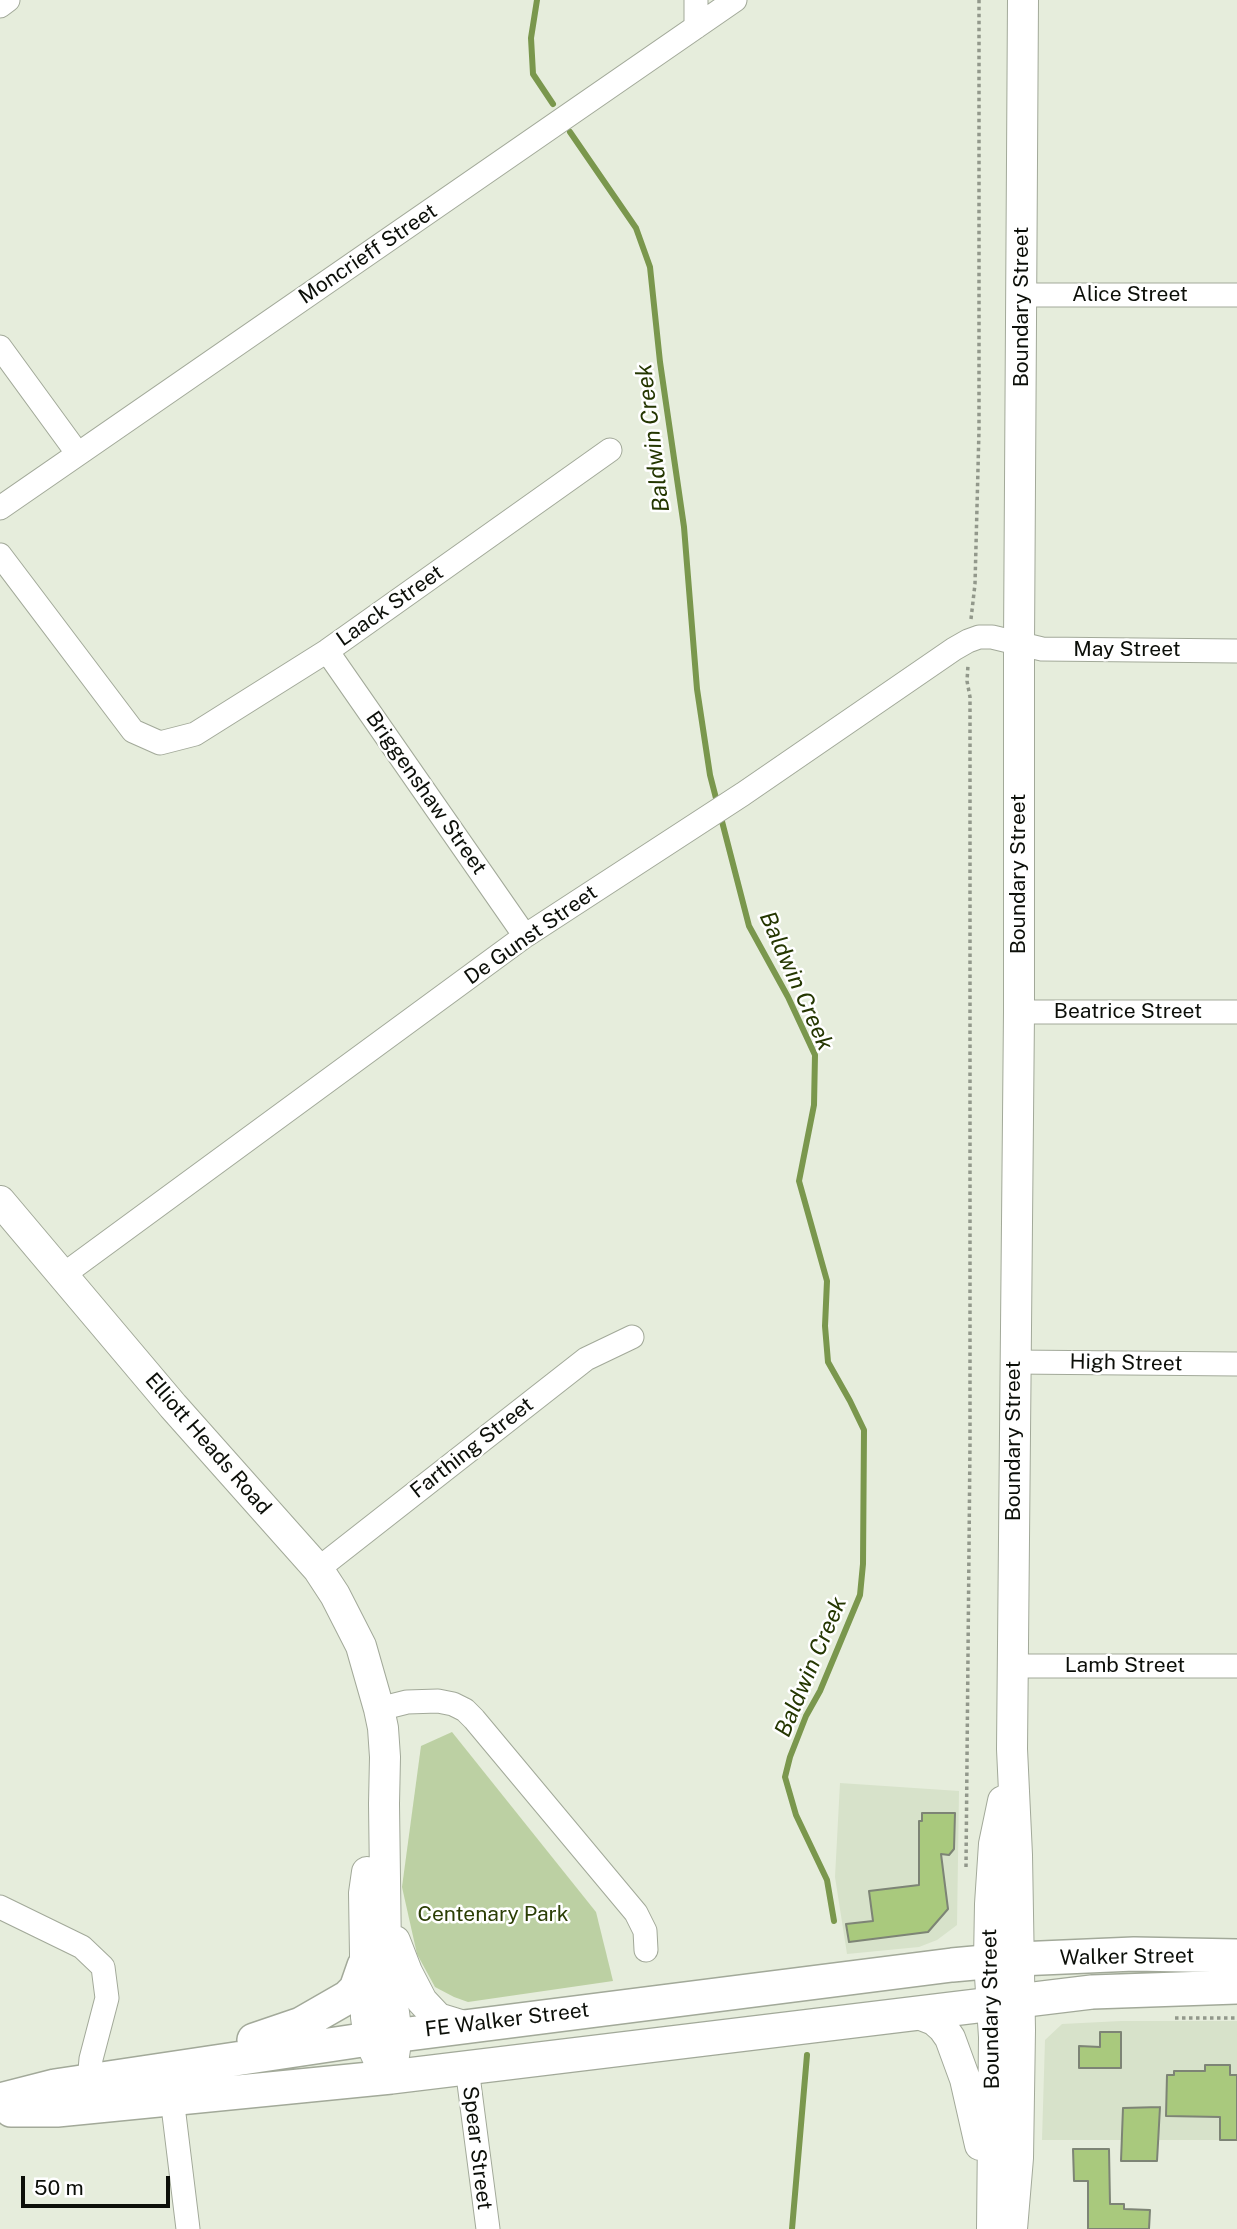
<!DOCTYPE html>
<html>
<head>
<meta charset="utf-8">
<style>
	body { margin:0 }
	#map { position:relative; width:1237px; height:2229px; overflow:hidden; background:#e6eddc; font-family:"Public Sans",sans-serif }
	canvas { display:block }
	.scale { position:absolute; left:21px; top:2176px; width:149px; height:32px; box-sizing:border-box; border:4px solid #0c0f09; border-top:0; padding-left:9px; font-size:21px; line-height:24px; white-space:nowrap; color:#0c0f09; -webkit-text-stroke:5px #fff; paint-order:stroke }
</style>
</head>
<body>
<div id="map">
<canvas width="1237" height="2229"></canvas>
<div class="scale">50 m</div>
</div>
<script>
const c = document.querySelector('canvas').getContext('2d');
c.lineJoin = 'round';
function fill(path, color) { c.fillStyle = color; c.fill(path, 'evenodd'); }
const toPath = rows => new Path2D(rows.map(r => 'M' + r).join(''));
function stroke(path, color, width, dash) { c.strokeStyle = color; c.lineWidth = width; c.lineCap = dash ? 'butt' : 'round'; c.setLineDash(dash || []); c.stroke(path); }
function label(font, color, halo, rows, align = 'center') {
  c.font = font + ' "Public Sans",sans-serif'; c.lineWidth = 5; c.setLineDash([]); c.textBaseline = 'middle'; c.strokeStyle = halo; c.fillStyle = color; for (const [text, x, y, turn = 0] of rows) {
    c.save(); c.translate(x, y); c.rotate((+turn || 0) * Math.PI / 180); c.textAlign = isNaN(turn) ? turn : align; if (halo) c.strokeText(text, 0, 0); c.fillText(text, 0, 0); c.restore();
  }
}
const built = toPath([
	[840,1783,959,1791,957,1925,937,1940,919,1947,847,1954,835,1877],
	[1121,2021,1237,2021,1237,2140,1042,2140,1045,2040,1062,2024]
]);
const green = toPath([
	[452,1732,596,1912,613,1981,468,2002,454,1997,435,1987,417,1954,402,1887,421,1746]
]);
const stream = toPath([
	[537,0,531,38,533,74,553,104],
	[570,132,636,228,650,267,660,362,684,527,697,689,710,775,749,926,788,997,815,1055,814,1105,799,1181,827,1281,825,1326,828,1362,850,1401,864,1430,863,1564,860,1595,820,1691,806,1716,790,1757,785,1777,796,1815,827,1880,834,1921],
	[792,2229,807,2055]
]);
const building = toPath([
	[922,1813,955,1813,954,1849,949,1855,941,1854,948,1909,928,1932,849,1942,846,1924,873,1921,869,1891,919,1885,919,1821,922,1821,922,1813],
	[1100,2032,1121,2032,1121,2068,1079,2068,1079,2046,1100,2047,1100,2032],
	[1205,2065,1230,2065,1230,2075,1237,2075,1237,2140,1220,2140,1220,2117,1166,2116,1167,2075,1174,2075,1174,2071,1205,2071,1205,2065],
	[1160,2107,1157,2161,1121,2161,1123,2108,1160,2107],
	[1073,2149,1109,2149,1110,2204,1124,2204,1124,2209,1150,2210,1149,2229,1088,2229,1088,2181,1074,2181,1073,2149]
]);
const path = toPath([
	[971,619,975,584,979,430,979,0],
	[966,1867,970,1443,970,697,967,681,968,665],
	[1175,2018,1237,2018]
]);
const minor = toPath([
	[0,6,8,0],
	[696,27,696,0],
	[1023,295,1237,295],
	[0,347,78,454],
	[0,508,735,0],
	[0,555,133,731,160,743,195,734,327,651,610,450],
	[327,651,525,936],
	[1019,1012,1237,1012],
	[63,1275,525,936,743,794,954,649,968,641,979,637,992,637,1042,649,1237,651],
	[1014,1362,1237,1364],
	[318,1569,586,1359,632,1337],
	[1013,1666,1237,1666],
	[379,1709,407,1702,438,1701,453,1704,465,1710,474,1719,636,1913,645,1931,646,1950],
	[0,1907,82,1947,103,1967,107,1998,91,2059,89,2081,90,2093],
	[467,2068,488,2229],
	[172,2098,188,2229]
]);
const tertiary = toPath([
	[0,1201,173,1406,318,1569,335,1595,361,1646,379,1709,383,1728,385,1757,384,1804,386,1953,397,2035,391,2077],
	[367,1872,364,1893,366,2017,369,2039,379,2061],
	[395,1941,407,1972,422,2001,438,2018,464,2026],
	[916,2013,934,2020,943,2028,950,2038,965,2079,980,2145],
	[992,2229,994,2037,989,1961,990,1904,994,1844,1003,1801],
	[1012,2229,1018,2158,1020,2030,1017,1855,1012,1749,1019,1012,1019,643,1023,0]
]);
const secondary = toPath([
	[254,2040,301,2024,348,1997,356,1989,364,1966],
	[0,2100,55,2086,369,2039,952,1965,1018,1959,1134,1954,1237,1956],
	[11,2110,57,2110,391,2077,1092,1992,1237,1987]
]);
const streetNames = [
	["Moncrieff Street",368,254,-34],
	["Alice Street",1130,295],
	["Boundary Street",1022,307,-90],
	["Laack Street",390,606,-35],
	["May Street",1127,650],
	["Briggenshaw Street",426,793,55],
	["Boundary Street",1019,874,-90],
	["De Gunst Street",531,935,-35],
	["Beatrice Street",1128,1012],
	["High Street",1126,1363,1],
	["Boundary Street",1014,1441,-90],
	["Elliott Heads Road",208,1444,49],
	["Farthing Street",472,1448,-38],
	["Lamb Street",1125,1666],
	["Walker Street",1127,1957,-1],
	["Boundary Street",991,2009,-91],
	["FE Walker Street",507,2020,-7],
	["Spear Street",477,2148,83]
];
const parkNames = [
	["Centenary Park",493,1915]
];
const waterNames = [
	["Baldwin Creek",653,438,-97],
	["Baldwin Creek",796,981,66],
	["Baldwin Creek",811,1667,-67]
];
fill(built, '#d7e2ca');
fill(green, '#bcd0a3');
stroke(stream, '#7a974d', 6);
fill(building, '#a9c97d');
stroke(building, '#7d8475', 2);
stroke(minor, '#a2a999', 25);
stroke(tertiary, '#a2a999', 32);
stroke(secondary, '#a2a999', 36);
stroke(path, '#92988b', 3.5, [3.5, 3.5]);
stroke(minor, '#fff', 23);
stroke(tertiary, '#fff', 30);
stroke(secondary, '#fff', 33);
label('21px', '#0c0f09', '#fff', streetNames);
label('21px', '#2b3e05', '#fff', parkNames);
label('italic 23px', '#243600', '#fff', waterNames);
</script>
</body>
</html>
